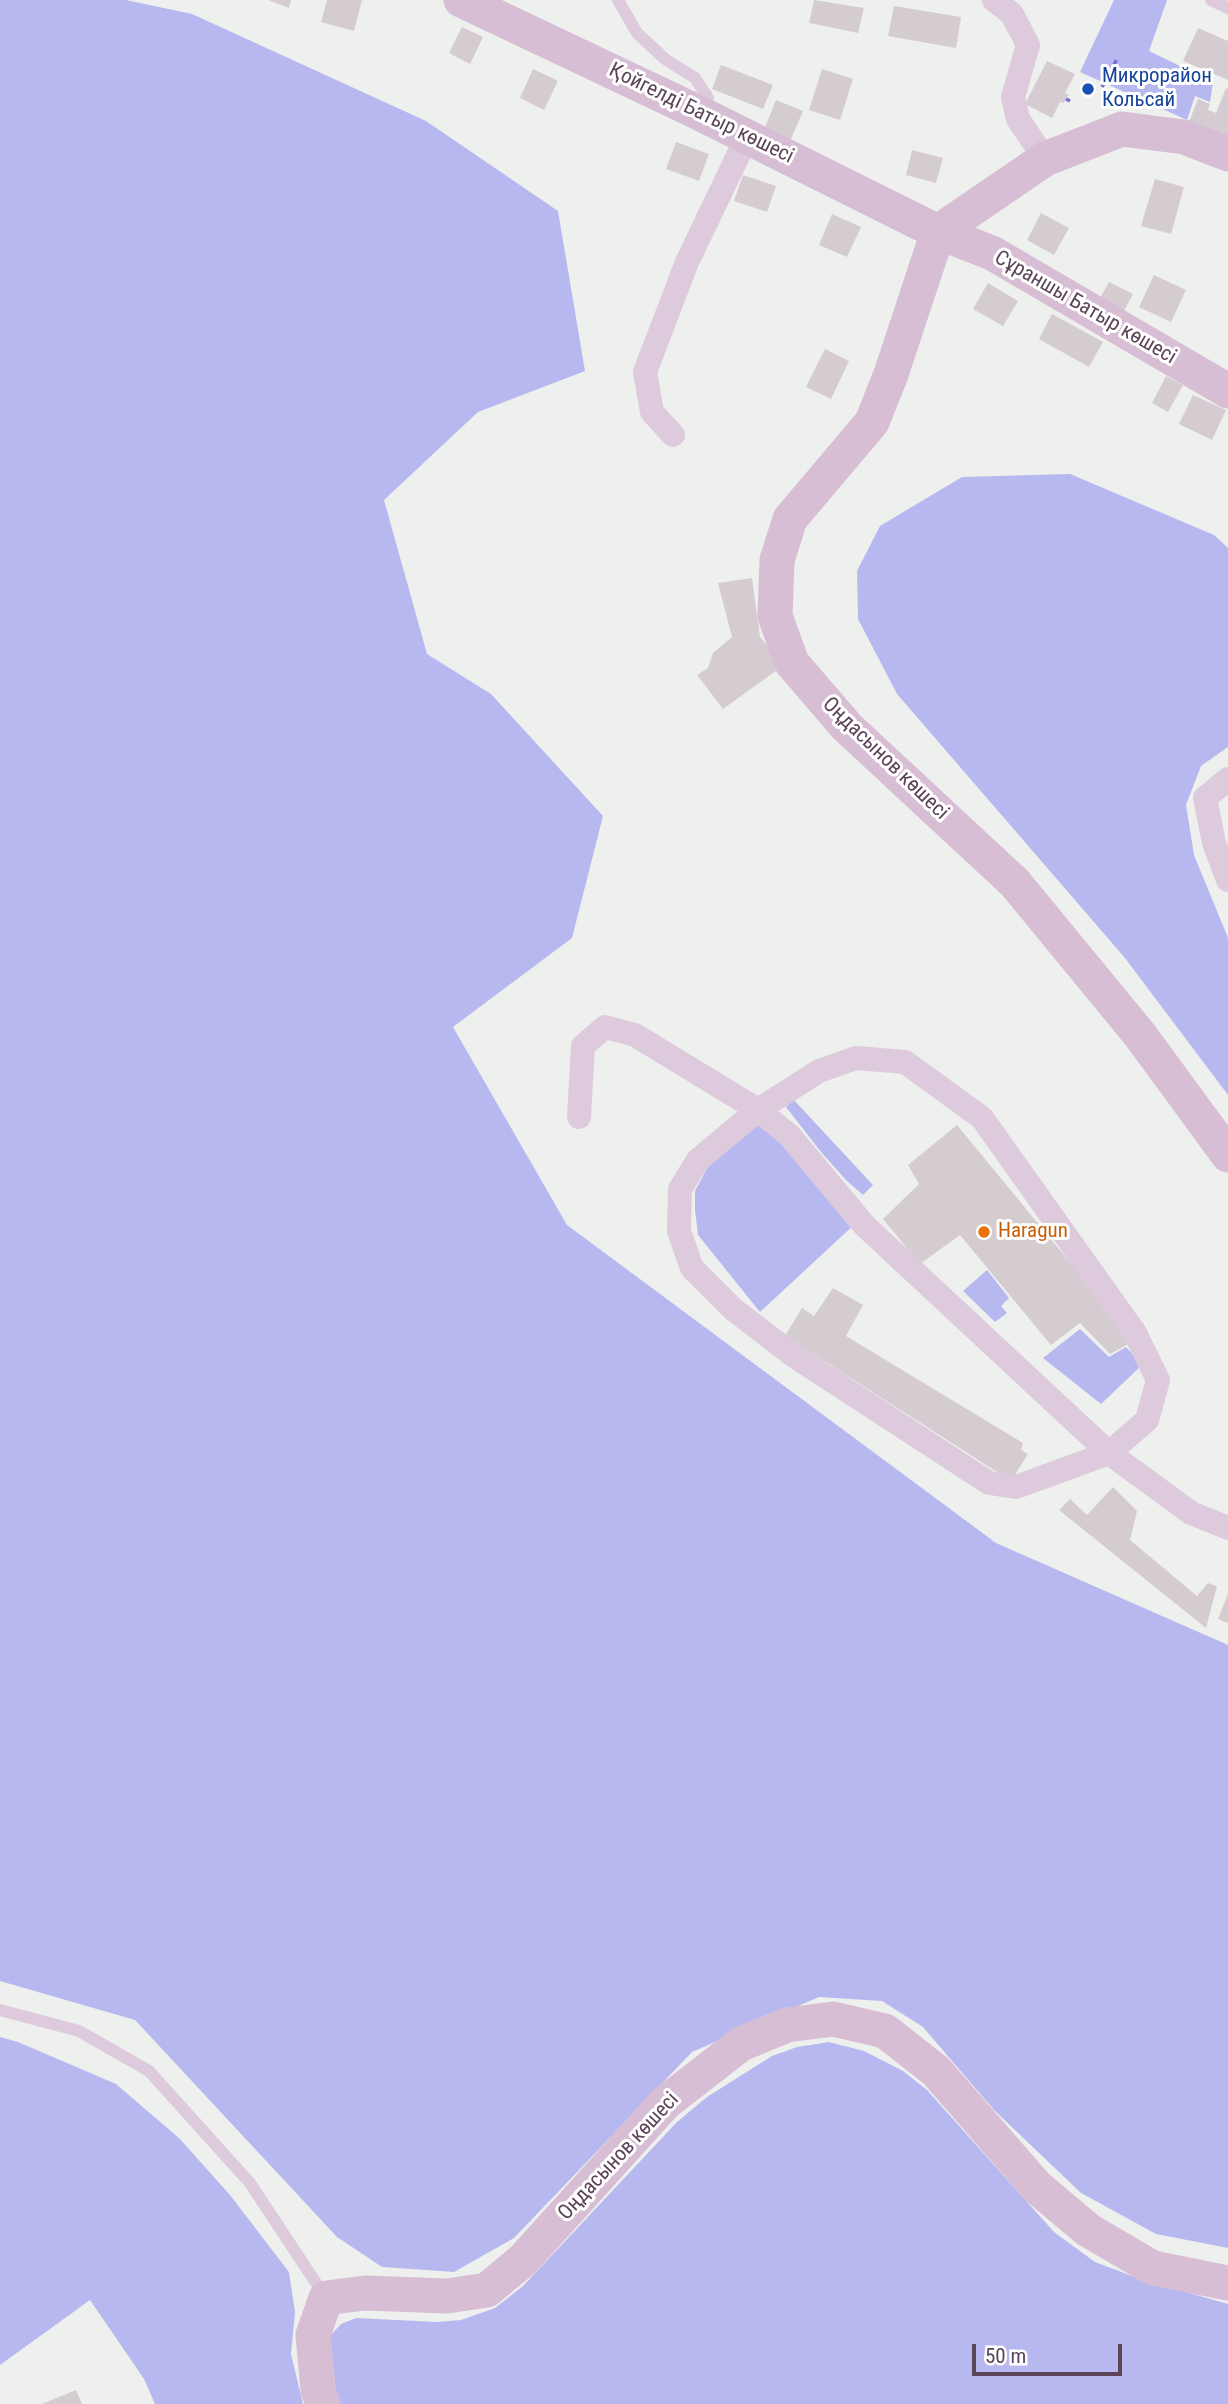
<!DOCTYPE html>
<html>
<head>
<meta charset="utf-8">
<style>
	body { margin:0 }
	#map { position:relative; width:1228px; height:2404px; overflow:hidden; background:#eef0ed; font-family:"Roboto Condensed",sans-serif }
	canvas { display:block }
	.scale { position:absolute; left:972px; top:2344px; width:150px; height:32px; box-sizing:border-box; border:4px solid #5b4459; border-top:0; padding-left:9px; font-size:21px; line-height:24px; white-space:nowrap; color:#5b4459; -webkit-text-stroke:5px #fff; paint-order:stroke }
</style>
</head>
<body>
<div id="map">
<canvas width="1228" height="2404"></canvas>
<div class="scale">50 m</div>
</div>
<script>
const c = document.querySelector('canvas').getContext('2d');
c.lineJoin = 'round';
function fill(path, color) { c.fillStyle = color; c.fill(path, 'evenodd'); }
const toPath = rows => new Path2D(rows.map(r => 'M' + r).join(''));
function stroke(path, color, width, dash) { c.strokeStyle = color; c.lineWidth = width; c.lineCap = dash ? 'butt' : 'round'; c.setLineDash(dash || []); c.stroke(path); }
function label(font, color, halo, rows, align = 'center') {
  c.font = font + ' "Roboto Condensed",sans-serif'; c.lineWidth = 6; c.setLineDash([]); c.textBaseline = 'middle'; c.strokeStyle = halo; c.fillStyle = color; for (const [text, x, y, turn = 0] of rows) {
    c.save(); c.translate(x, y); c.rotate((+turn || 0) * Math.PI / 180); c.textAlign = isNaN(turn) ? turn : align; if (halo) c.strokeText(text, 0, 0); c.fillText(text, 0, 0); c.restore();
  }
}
const green = toPath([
	[0,0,126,0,192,14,426,121,558,211,585,371,478,412,384,500,427,654,491,694,603,816,572,938,453,1027,567,1225,996,1543,1228,1645,1228,2248,1156,2234,1081,2193,994,2110,923,2027,882,2001,819,1997,692,2052,514,2238,454,2272,382,2267,337,2237,135,2020,0,1981],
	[1114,0,1167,0,1149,51,1213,82,1210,102,1195,96,1187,120,1080,72],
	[1070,474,1214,535,1228,548,1228,747,1201,766,1186,805,1194,855,1228,938,1228,1095,1125,958,897,694,858,619,857,571,880,526,962,477],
	[793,1099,873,1185,863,1195,846,1180,821,1152,786,1107],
	[761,1119,856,1223,760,1312,698,1235,695,1210,695,1191,712,1159],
	[987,1270,1009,1298,1001,1306,1007,1313,995,1322,963,1291],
	[1080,1329,1109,1357,1126,1347,1142,1365,1101,1404,1043,1358],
	[0,2037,18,2042,116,2084,179,2138,230,2195,289,2272,295,2312,291,2354,303,2404,155,2404,144,2379,90,2300,0,2365],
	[829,2042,864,2051,903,2071,927,2090,1054,2232,1095,2262,1140,2279,1228,2304,1228,2404,337,2404,330,2336,341,2324,356,2318,437,2322,461,2320,495,2308,523,2286,677,2122,707,2097,772,2056,797,2047]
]);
const building = toPath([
	[268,0,291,0,289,8],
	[327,0,362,0,354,31,321,22],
	[814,0,864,8,858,33,809,23],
	[894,6,961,17,956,48,888,36],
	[462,27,483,37,470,64,449,53],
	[1198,28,1228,41,1228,80,1183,61],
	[1047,61,1075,74,1065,93,1069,95,1066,99,1064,103,1060,102,1052,118,1025,104],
	[721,65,773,85,763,109,712,89],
	[533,69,558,81,544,110,520,98],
	[822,69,853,79,840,120,809,110],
	[1226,88,1228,89,1228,138,1189,122,1198,99,1210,104,1208,110,1216,113],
	[776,100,803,111,790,141,764,130],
	[676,142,709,154,699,181,666,169],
	[912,150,943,158,936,183,906,175],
	[743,175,776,186,767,212,734,201],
	[1155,179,1184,187,1171,234,1141,226],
	[1041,213,1069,228,1054,255,1027,240],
	[832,214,861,227,847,257,819,245],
	[1154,275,1186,290,1171,322,1139,307],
	[1109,282,1133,294,1123,313,1099,300],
	[988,283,1018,301,1003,326,973,309],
	[1052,314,1103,342,1089,367,1039,339],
	[825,349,849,361,831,399,806,387],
	[1166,376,1183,385,1168,412,1152,403],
	[1193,395,1226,410,1212,440,1179,424],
	[752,578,760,637,784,665,723,709,697,675,708,668,713,653,732,637,718,583],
	[957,1125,1101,1300,1132,1342,1110,1354,1080,1323,1051,1345,960,1235,920,1264,883,1219,919,1184,908,1165],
	[833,1288,863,1305,846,1336,1023,1443,1021,1450,1028,1454,1011,1481,785,1336,802,1308,814,1316],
	[1113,1487,1137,1511,1130,1540,1197,1596,1208,1583,1217,1586,1206,1628,1059,1510,1070,1499,1087,1515],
	[1228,1594,1228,1623,1218,1619],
	[76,2390,82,2404,42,2404]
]);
const path = toPath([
	[1102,87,1118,57],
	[1066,99,1070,101]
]);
const lane = toPath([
	[618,0,637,33,665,59,695,78,708,98,706,112],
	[1211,0,1228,8],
	[0,2010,79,2031,149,2071,250,2183,324,2295]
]);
const street = toPath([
	[994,0,1012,14,1028,45,1013,97,1018,119,1045,159],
	[673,435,652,412,645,372,687,262,747,137],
	[1228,779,1205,798,1214,843,1228,880],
	[856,1058,905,1062,982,1118,1135,1333,1158,1380,1147,1420,1109,1453,1016,1487,989,1483,794,1356,733,1309,692,1268,679,1231,680,1189,698,1160,758,1110,819,1071,856,1058],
	[579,1117,583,1046,605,1027,635,1035,758,1110,789,1135,864,1225,1109,1453,1191,1513,1228,1528]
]);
const secondary = toPath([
	[461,0,691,109,938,232,992,253,1228,391],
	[938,232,891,374,872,422,790,519,777,560,775,616,792,663,847,727,1015,883,1140,1035,1228,1155],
	[938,232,1045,159,1122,129,1184,137,1228,154],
	[323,2404,318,2390,313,2335,326,2298,365,2293,447,2296,487,2290,523,2260,665,2103,741,2044,787,2025,833,2019,885,2031,936,2071,1037,2187,1088,2230,1153,2268,1228,2283]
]);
const markers = [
	[1088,89,7,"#1a4fb4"],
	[984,1232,7,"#e8710a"]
];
const transitNames = [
	["Микрорайон",1102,77],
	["Кольсай",1102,101]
];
const streetNames = [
	["Қойгелді Батыр көшесі",701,114,26],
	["Сұраншы Батыр көшесі",1085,308,30],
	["Оңдасынов көшесі",885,759,44],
	["Оңдасынов көшесі",619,2157,-47]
];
const foodNames = [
	["Haragun",998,1232]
];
fill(green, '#b8b8f1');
fill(building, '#d5ccd2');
stroke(path, '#7a6ed0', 3.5, [5, 3.5]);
stroke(lane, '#decadd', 12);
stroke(street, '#decadd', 24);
stroke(secondary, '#d7bed4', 35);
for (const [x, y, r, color] of markers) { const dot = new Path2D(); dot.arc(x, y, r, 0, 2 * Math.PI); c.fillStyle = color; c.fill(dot); stroke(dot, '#fff', 2.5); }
label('21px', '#164399', '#fff', transitNames, 'left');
label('21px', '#5b4459', '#fff', streetNames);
label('21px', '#c56008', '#fff', foodNames, 'left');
</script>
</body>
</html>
